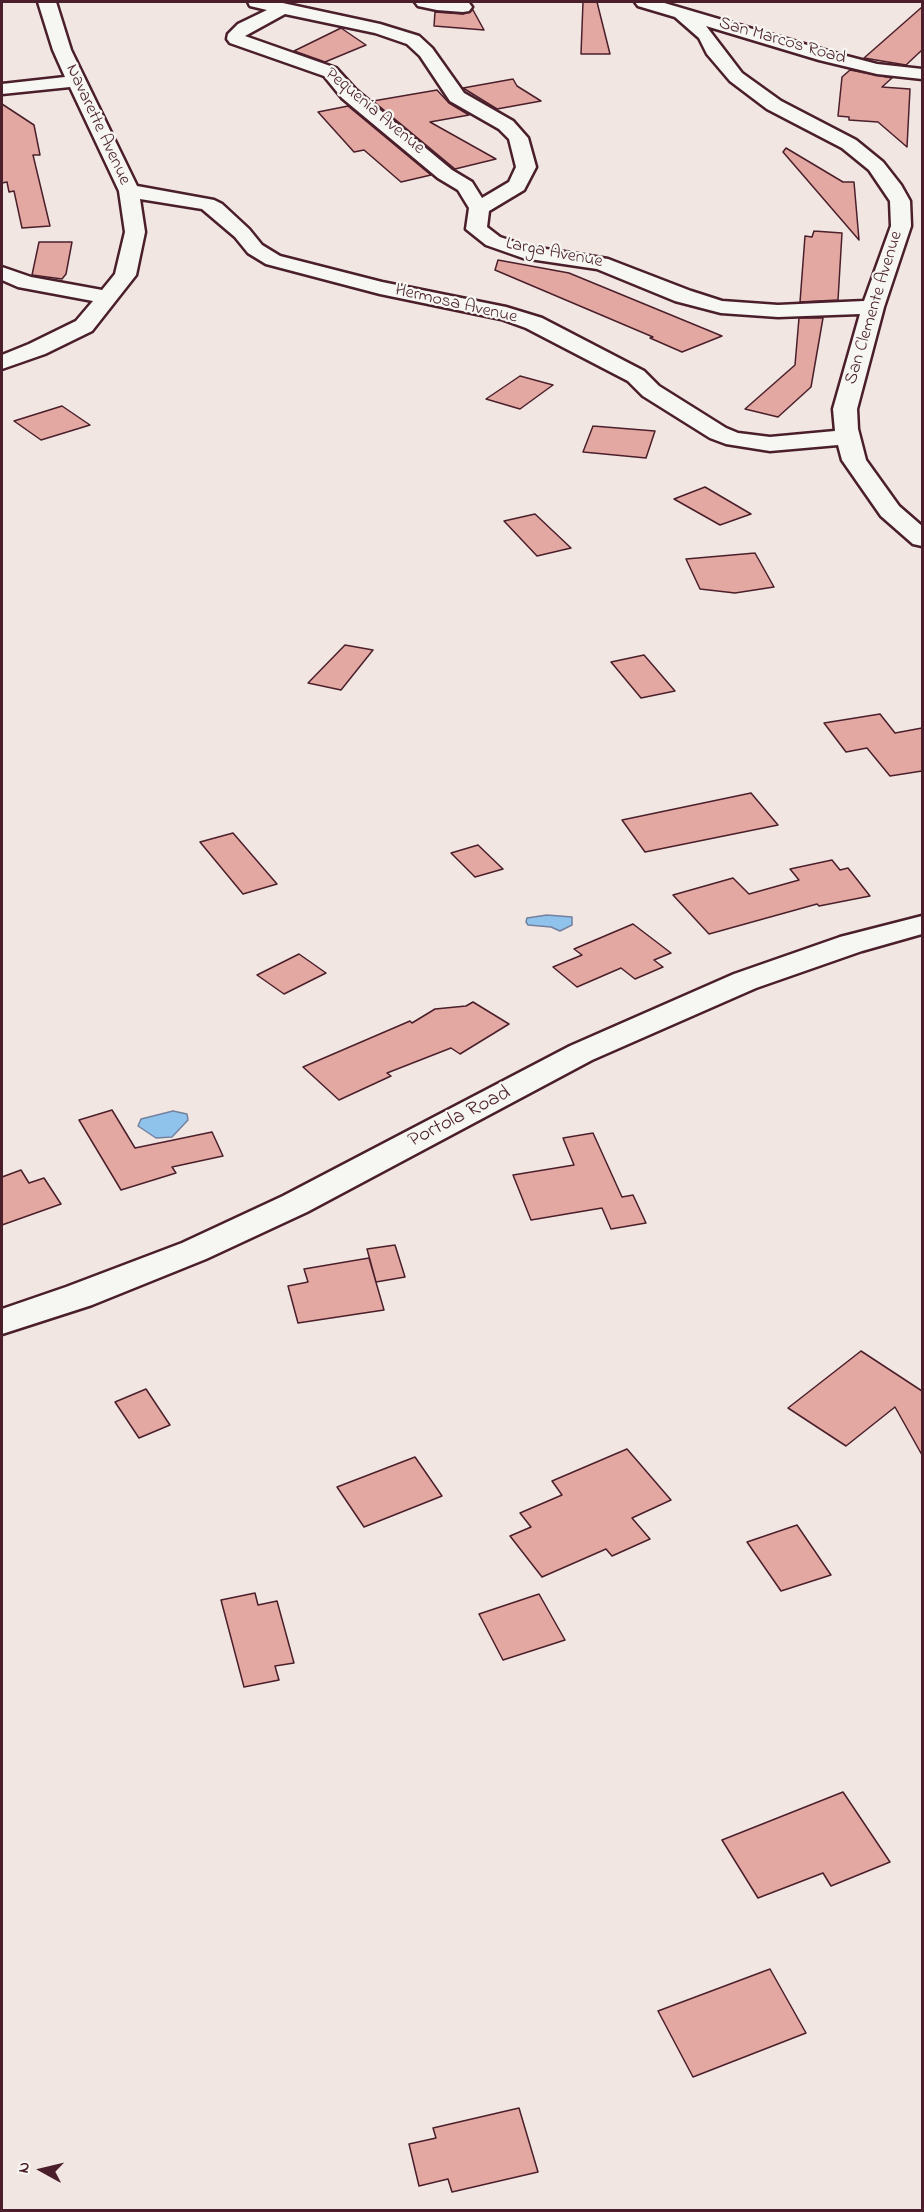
<!DOCTYPE html>
<html>
<head>
<meta charset="utf-8">
<style>
	body { margin:0 }
	#map { position:relative; width:924px; height:2212px; overflow:hidden; background:#f2e6e2; font-family:"Indie Flower",sans-serif }
	canvas { display:block }
	.frame { position:absolute; inset:0; border:3px solid #4a1f2b; pointer-events:none }
	.north { position:absolute; left:12px; top:2140px; width:60px; height:60px; -webkit-text-stroke:4px #f6f6f2; paint-order:stroke; rotate:278deg; font-size:16px; font-weight:700; line-height:24px; text-align:center; color:#4a1f2b }
	.north::after { content:''; display:block; margin:auto; width:21px; height:27px; background:#4a1f2b; clip-path:polygon(50% 0,100% 100%,50% 72%,0 100%) }
</style>
</head>
<body>
<div id="map">
<canvas width="924" height="2212"></canvas>
<div class="frame"></div>
<div class="north">N</div>
</div>
<script>
const c = document.querySelector('canvas').getContext('2d');
c.lineJoin = 'round';
function fill(path, color) { c.fillStyle = color; c.fill(path, 'evenodd'); }
const toPath = rows => new Path2D(rows.map(r => 'M' + r).join(''));
function stroke(path, color, width, dash) { c.strokeStyle = color; c.lineWidth = width; c.lineCap = dash ? 'butt' : 'round'; c.setLineDash(dash || []); c.stroke(path); }
function label(font, color, halo, rows, align = 'center') {
  c.font = font + ' "Indie Flower",sans-serif'; c.lineWidth = 4.5; c.setLineDash([]); c.textBaseline = 'middle'; c.strokeStyle = halo; c.fillStyle = color; for (const [text, x, y, turn = 0] of rows) {
    c.save(); c.translate(x, y); c.rotate((+turn || 0) * Math.PI / 180); c.textAlign = isNaN(turn) ? turn : align; if (halo) c.strokeText(text, 0, 0); c.fillText(text, 0, 0); c.restore();
  }
}
const water = toPath([
	[547,915,572,917,572,925,560,931,551,927,528,925,526,922,527,918,547,915],
	[173,1111,187,1114,188,1120,172,1137,156,1138,138,1126,141,1119,173,1111]
]);
const building = toPath([
	[583,2,597,2,610,54,581,54,583,2],
	[922,7,922,50,906,65,864,58,922,7],
	[473,10,484,30,434,26,435,12,463,14,473,10],
	[341,28,366,45,325,62,294,51,341,28],
	[850,70,892,78,882,87,910,89,907,147,878,122,849,120,849,117,838,116,842,77,850,70],
	[513,79,517,86,541,101,497,109,463,88,513,79],
	[437,90,449,103,469,115,430,122,496,159,455,169,373,101,437,90],
	[2,104,34,125,40,155,33,155,50,226,22,228,14,191,9,192,7,182,2,183,2,104],
	[348,106,431,175,401,182,364,150,354,152,318,112,348,106],
	[786,148,843,182,854,182,859,240,783,152,786,148],
	[814,231,842,233,838,300,800,302,805,236,812,237,814,231],
	[39,242,72,242,66,274,62,279,32,275,39,242],
	[498,260,569,273,722,336,682,352,650,338,653,337,495,270,498,260],
	[799,318,823,318,811,387,778,417,745,409,795,365,799,318],
	[520,376,553,385,520,409,486,399,520,376],
	[62,406,90,425,41,440,14,421,62,406],
	[593,426,655,431,646,458,583,452,593,426],
	[705,487,751,514,720,525,674,499,705,487],
	[535,514,571,548,537,556,504,521,535,514],
	[755,553,774,587,735,593,700,589,686,559,755,553],
	[345,645,373,650,341,690,308,683,345,645],
	[644,655,675,691,641,698,611,662,644,655],
	[880,714,895,733,922,728,922,771,890,776,867,748,846,752,824,723,880,714],
	[751,793,778,825,645,852,622,820,751,793],
	[233,833,277,884,243,894,200,842,233,833],
	[478,845,503,869,475,877,451,853,478,845],
	[832,860,840,870,848,868,870,896,819,906,817,904,709,934,673,895,733,878,749,894,799,880,790,869,832,860],
	[633,924,671,953,654,960,663,967,635,979,621,968,577,987,553,967,582,955,574,949,633,924],
	[299,954,326,973,284,994,257,975,299,954],
	[473,1002,509,1024,460,1054,451,1048,387,1073,391,1076,339,1100,303,1067,410,1021,412,1023,435,1009,466,1006,473,1002],
	[112,1110,135,1148,212,1132,223,1156,172,1167,176,1173,121,1190,79,1120,112,1110],
	[593,1133,622,1197,633,1195,646,1223,611,1229,602,1208,531,1220,513,1175,574,1165,563,1138,593,1133],
	[21,1170,29,1183,44,1178,61,1204,2,1225,2,1177,21,1170],
	[395,1245,405,1277,376,1282,367,1249,395,1245],
	[369,1258,384,1310,298,1323,288,1286,308,1282,304,1269,369,1258],
	[861,1351,922,1391,922,1455,895,1407,846,1446,788,1408,861,1351],
	[146,1389,170,1425,139,1438,115,1402,146,1389],
	[627,1449,671,1500,632,1518,650,1539,612,1556,606,1549,542,1577,510,1536,531,1527,520,1513,562,1495,552,1481,627,1449],
	[415,1457,442,1496,364,1527,337,1487,415,1457],
	[797,1525,831,1575,781,1591,747,1542,797,1525],
	[255,1593,258,1605,277,1601,294,1663,275,1666,279,1680,244,1687,221,1600,255,1593],
	[539,1594,565,1640,503,1660,479,1614,539,1594],
	[843,1792,890,1862,831,1886,823,1873,758,1898,722,1840,843,1792],
	[770,1969,806,2033,693,2077,658,2011,770,1969],
	[519,2108,538,2172,452,2192,448,2179,419,2186,409,2144,436,2138,433,2128,519,2108]
]);
const minor = toPath([
	[38,2,56,2,71,50,137,186,214,200,222,204,249,229,262,245,280,256,382,282,506,307,542,318,644,371,659,386,726,428,738,433,770,437,835,431,833,409,860,314,778,317,721,313,675,301,597,269,523,258,486,245,466,229,469,208,458,190,438,178,342,98,324,76,230,43,227,39,228,34,238,24,267,10,250,6,248,2,278,2,380,24,419,36,432,48,464,93,513,121,528,138,536,167,524,190,489,211,487,227,500,237,527,246,608,259,691,291,722,301,778,305,864,301,891,226,890,201,869,170,842,148,767,109,730,81,707,54,699,38,675,17,638,6,635,2,661,2,831,52,877,64,922,69,922,79,877,74,819,60,706,26,742,73,781,101,856,140,883,162,901,185,910,201,911,226,884,307,857,409,858,429,866,460,899,506,922,526,922,546,913,544,881,516,842,460,838,445,770,451,726,444,710,438,643,396,628,381,526,328,501,319,380,294,266,264,248,253,235,237,202,209,140,199,145,232,136,275,92,331,45,354,2,369,2,355,29,344,76,321,93,301,18,287,2,280,2,267,31,277,102,290,115,274,125,232,119,191,70,87,2,94,2,84,65,77,53,50,38,2],
	[285,14,375,33,407,44,420,56,450,101,499,129,509,139,516,167,509,182,482,198,472,182,452,170,356,90,336,68,245,36,285,14],
	[415,2,463,2,469,3,472,7,469,11,463,12,437,10,418,6,415,2],
	[922,916,922,934,862,951,756,988,592,1060,307,1212,206,1259,92,1305,2,1334,2,1309,66,1287,182,1243,283,1196,570,1046,734,974,840,937,922,916]
]);
const farStreetnames = [
	["San Marcos Road",782,42,16],
	["Pequenia Avenue",374,112,40],
	["Navarette Avenue",97,125,65],
	["Larga Avenue",554,254,11],
	["Hermosa Avenue",456,305,13],
	["San Clemente Avenue",875,308,-73]
];
const streetNames = [
	["Portola Road",460,1118,-27]
];
fill(water, '#8fc3ec');
stroke(water, '#73819f', 1.5);
fill(building, '#e3a8a1');
stroke(building, '#4a1f2b', 1.5);
stroke(minor, '#4a1f2b', 5);
fill(minor, '#f6f6f2');
label('18px', '#4a1f2b', '#f6f6f2', farStreetnames);
label('21px', '#4a1f2b', '#f6f6f2', streetNames);
</script>
</body>
</html>
